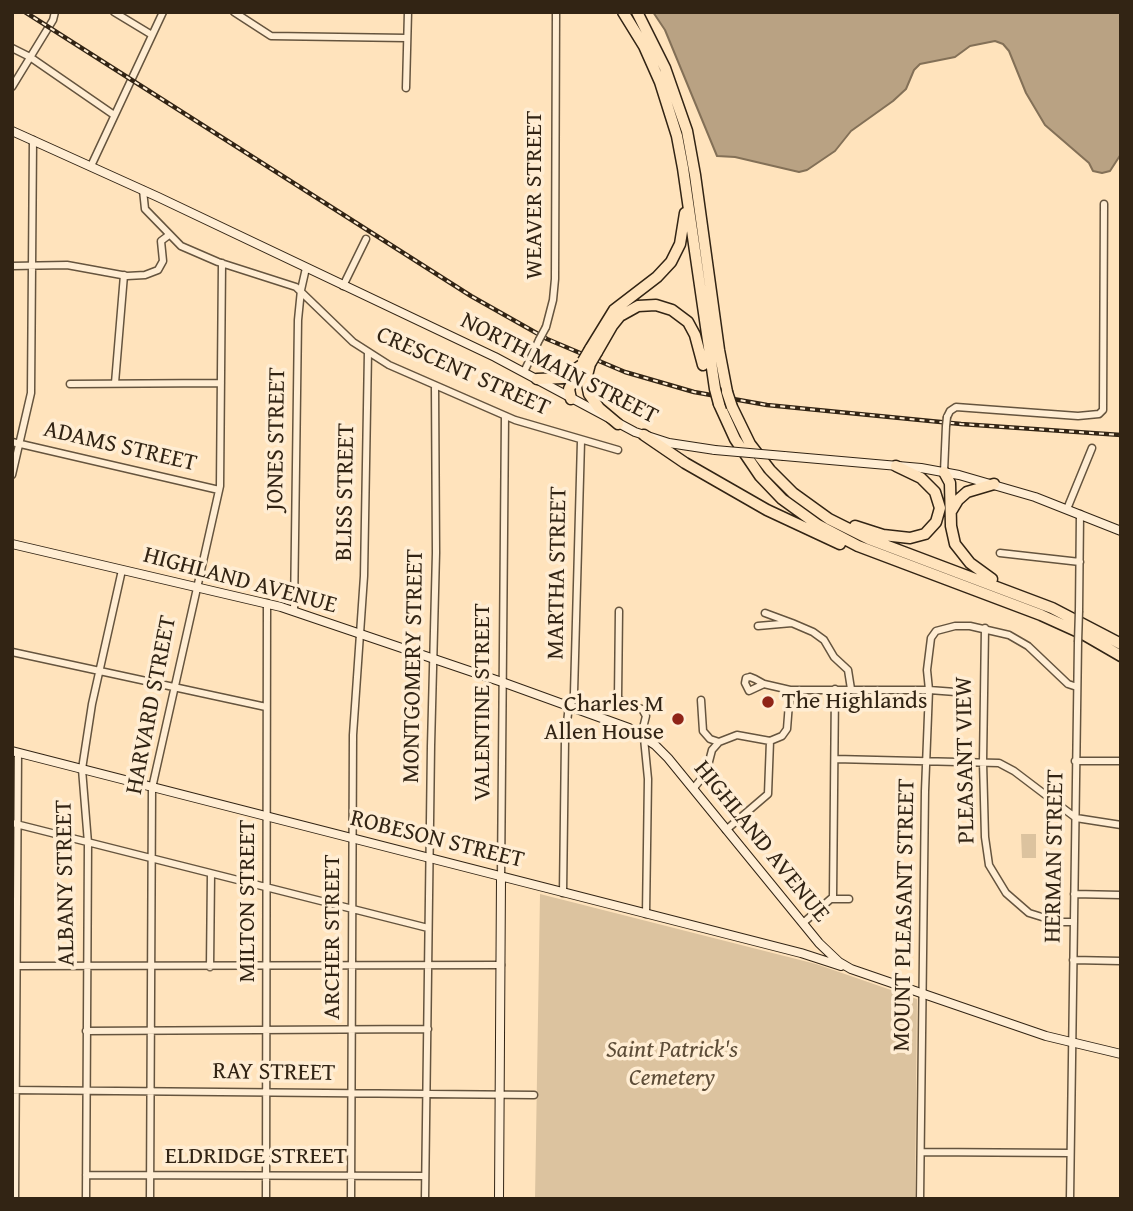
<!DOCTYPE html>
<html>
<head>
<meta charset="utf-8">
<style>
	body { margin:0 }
	#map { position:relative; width:1133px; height:1211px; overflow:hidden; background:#ffe3bc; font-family:"Gentium Book Plus",serif }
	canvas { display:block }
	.frame { position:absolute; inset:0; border:14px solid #322414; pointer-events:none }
</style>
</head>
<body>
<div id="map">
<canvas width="1133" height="1211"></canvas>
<div class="frame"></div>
</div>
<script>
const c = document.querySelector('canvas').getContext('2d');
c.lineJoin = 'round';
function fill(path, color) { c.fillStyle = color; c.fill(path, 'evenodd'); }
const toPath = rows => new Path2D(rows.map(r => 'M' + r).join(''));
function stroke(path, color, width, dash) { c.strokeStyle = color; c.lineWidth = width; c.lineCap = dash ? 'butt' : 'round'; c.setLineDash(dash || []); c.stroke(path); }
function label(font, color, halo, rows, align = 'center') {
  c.font = font + ' "Gentium Book Plus",serif'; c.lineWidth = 7; c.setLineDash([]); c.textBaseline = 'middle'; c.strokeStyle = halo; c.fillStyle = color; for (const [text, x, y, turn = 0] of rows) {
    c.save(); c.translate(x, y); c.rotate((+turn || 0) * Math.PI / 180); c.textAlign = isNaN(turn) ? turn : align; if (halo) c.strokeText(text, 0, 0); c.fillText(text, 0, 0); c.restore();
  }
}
const green = toPath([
	[1021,834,1036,834,1036,858,1022,858],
	[540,894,816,964,917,999,915,1199,535,1199]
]);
const water = toPath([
	[653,12,1121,12,1121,154,1110,171,1102,173,1093,171,1089,163,1045,125,1026,93,1009,51,1003,44,995,41,970,46,955,57,920,64,914,70,906,89,893,101,851,131,835,151,807,170,799,172,735,157,717,156,665,30,653,12]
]);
const street = toPath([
	[114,12,152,35],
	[234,12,271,36,406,38],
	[12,48,30,57,114,115],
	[12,87,53,20,55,12],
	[406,88,408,12],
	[91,166,163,12],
	[143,190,145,209,181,246,218,262,296,287,353,342,389,365,515,420,618,450],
	[12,266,67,265,127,276,145,275,158,270,163,261,161,241,169,235],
	[343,286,366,239],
	[546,327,553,300,555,279,556,12],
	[524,372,539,340],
	[115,383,124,275],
	[70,384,221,383],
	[947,417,950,411,956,407,1078,416,1099,414,1103,410,1104,204],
	[12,442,219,490],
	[944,472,946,426],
	[12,475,31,393,33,140],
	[1067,509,1092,448],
	[1000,553,1080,562],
	[294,611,298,320,301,290,306,268],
	[619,611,618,698,625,704,642,709,646,716,643,728,648,779,646,914],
	[1079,611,1080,514],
	[765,613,792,623],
	[758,626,792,623,813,632,824,640,834,657,848,670,851,689],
	[985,628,983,762,985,837,989,865,1006,893,1029,913,1058,922,1074,922],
	[12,652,266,707],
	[750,677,755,679,764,684,749,691,745,683,746,678,750,677],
	[764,684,790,690,929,690,969,693],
	[701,700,703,731,710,739,719,742],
	[835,759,999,763,1014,771,1076,818,1121,825],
	[1075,761,1121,761],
	[693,789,706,773,712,750,719,742,737,735,770,741],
	[12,823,428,928],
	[726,830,768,794,770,741,782,736,787,729,790,690],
	[501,877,505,416],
	[563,893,565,740,569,705,573,701,574,693,581,441],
	[1074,894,1121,895],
	[832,899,849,899],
	[803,923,833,897,835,689],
	[1073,960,1121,961],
	[12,966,501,965],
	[210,967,211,874],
	[86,1031,428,1029],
	[12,1090,534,1095],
	[921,1152,1070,1153],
	[86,1175,425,1176],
	[15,1199,18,753],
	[86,1199,88,843,82,769,92,704,122,570],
	[150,1199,152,788,220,486,222,263],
	[266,1199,267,603],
	[351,1199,353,735,364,576,368,352],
	[425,1199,431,746,436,553,435,386],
	[920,1199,925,791,929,690,927,670,931,638,936,631,955,626,970,626,1009,635,1028,646,1068,684,1077,687],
	[1070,1199,1078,642]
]);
const secondary = toPath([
	[12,131,158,197,495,357,635,432,669,443,715,450],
	[784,456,921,468,959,475,1035,497,1121,531],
	[12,544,281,607,502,682,629,728,655,745,668,758,819,943,839,962,851,969,1046,1036,1121,1054],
	[12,751,801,953,841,966],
	[499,1199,501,877]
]);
const highway = toPath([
	[623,12,644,46,660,82,677,136,683,168,715,389],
	[637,12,665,68,687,131,695,175,719,350,727,392],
	[590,349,614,310,657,277,671,262,680,244,685,213],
	[597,352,612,326,620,316,638,306,656,305,672,310,688,322,695,335,703,365],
	[590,364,586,379,589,394,599,408,618,424],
	[537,379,564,378,580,366],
	[571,399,569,389,577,373],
	[719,404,735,439,760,476,782,499,818,525,858,546,1041,615,1083,634,1121,656],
	[732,407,750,444,770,470,793,493,829,519,869,539,1052,608,1121,644],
	[644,435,685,463,767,510,840,544],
	[944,472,950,483,951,526,955,544,970,563,992,579],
	[952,510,958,500,967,492,994,484],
	[855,526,883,535,910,538,925,534,936,522,940,508,935,492,921,478,896,466]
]);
const rail = toPath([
	[25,12,471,296,547,339,625,372,694,392,767,405,961,424,1121,435]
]);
const streetBridge = toPath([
	[539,340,546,327],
	[946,426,947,417],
	[1078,642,1079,611]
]);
const secondaryBridge = toPath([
	[715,450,784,456]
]);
const highwayBridge = toPath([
	[583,361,590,349],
	[590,364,597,352],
	[715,389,719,404],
	[727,392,732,407]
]);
const markers = [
	[768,702,7,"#8f2418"],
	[678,719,7,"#8f2418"]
];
const streetNames = [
	["WEAVER STREET",535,195,-90],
	["NORTH MAIN STREET",559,369,27],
	["CRESCENT STREET",463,372,24],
	["JONES STREET",277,439,-89],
	["ADAMS STREET",120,447,13],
	["BLISS STREET",346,492,-89],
	["MARTHA STREET",558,573,-89],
	["HIGHLAND AVENUE",240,581,15],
	["MONTGOMERY STREET",414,666,-89],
	["VALENTINE STREET",483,702,-90],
	["HARVARD STREET",152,705,-79],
	["PLEASANT VIEW",966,760,-91],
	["ROBESON STREET",437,840,14],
	["HIGHLAND AVENUE",761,842,51],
	["HERMAN STREET",1055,856,-89],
	["ALBANY STREET",66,883,-91],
	["MILTON STREET",248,901,-90],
	["MOUNT PLEASANT STREET",905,915,-89],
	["ARCHER STREET",333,937,-90],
	["RAY STREET",274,1073,1],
	["ELDRIDGE STREET",256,1157]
];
const poiNames = [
	["The Highlands",782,702],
	["Charles M",664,705,"right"],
	["Allen House",664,733,"right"]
];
const parkNames = [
	["Saint Patrick's",672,1051],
	["Cemetery",672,1079]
];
fill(green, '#dcc39f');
fill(water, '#b9a283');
stroke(water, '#837057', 2);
stroke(street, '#65543e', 9);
stroke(secondary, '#322414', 10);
stroke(highway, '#322414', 13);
stroke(street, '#ffedd3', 6);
stroke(secondary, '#ffedd3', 8);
stroke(highway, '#ffe3bc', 10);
stroke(rail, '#322414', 4.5);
stroke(rail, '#ffedd3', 2, [5]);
stroke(streetBridge, '#65543e', 9, []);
stroke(secondaryBridge, '#322414', 10, []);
stroke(highwayBridge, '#322414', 13, []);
stroke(streetBridge, '#ffedd3', 6);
stroke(secondaryBridge, '#ffedd3', 8);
stroke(highwayBridge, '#ffe3bc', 10);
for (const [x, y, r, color] of markers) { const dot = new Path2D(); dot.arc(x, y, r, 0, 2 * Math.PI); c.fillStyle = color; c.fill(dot); stroke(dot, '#ffedd3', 2.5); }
label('24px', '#322414', '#ffedd3', streetNames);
label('24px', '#322414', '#ffedd3', poiNames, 'left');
label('italic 24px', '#5c4c37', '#ffedd3', parkNames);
</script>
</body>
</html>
